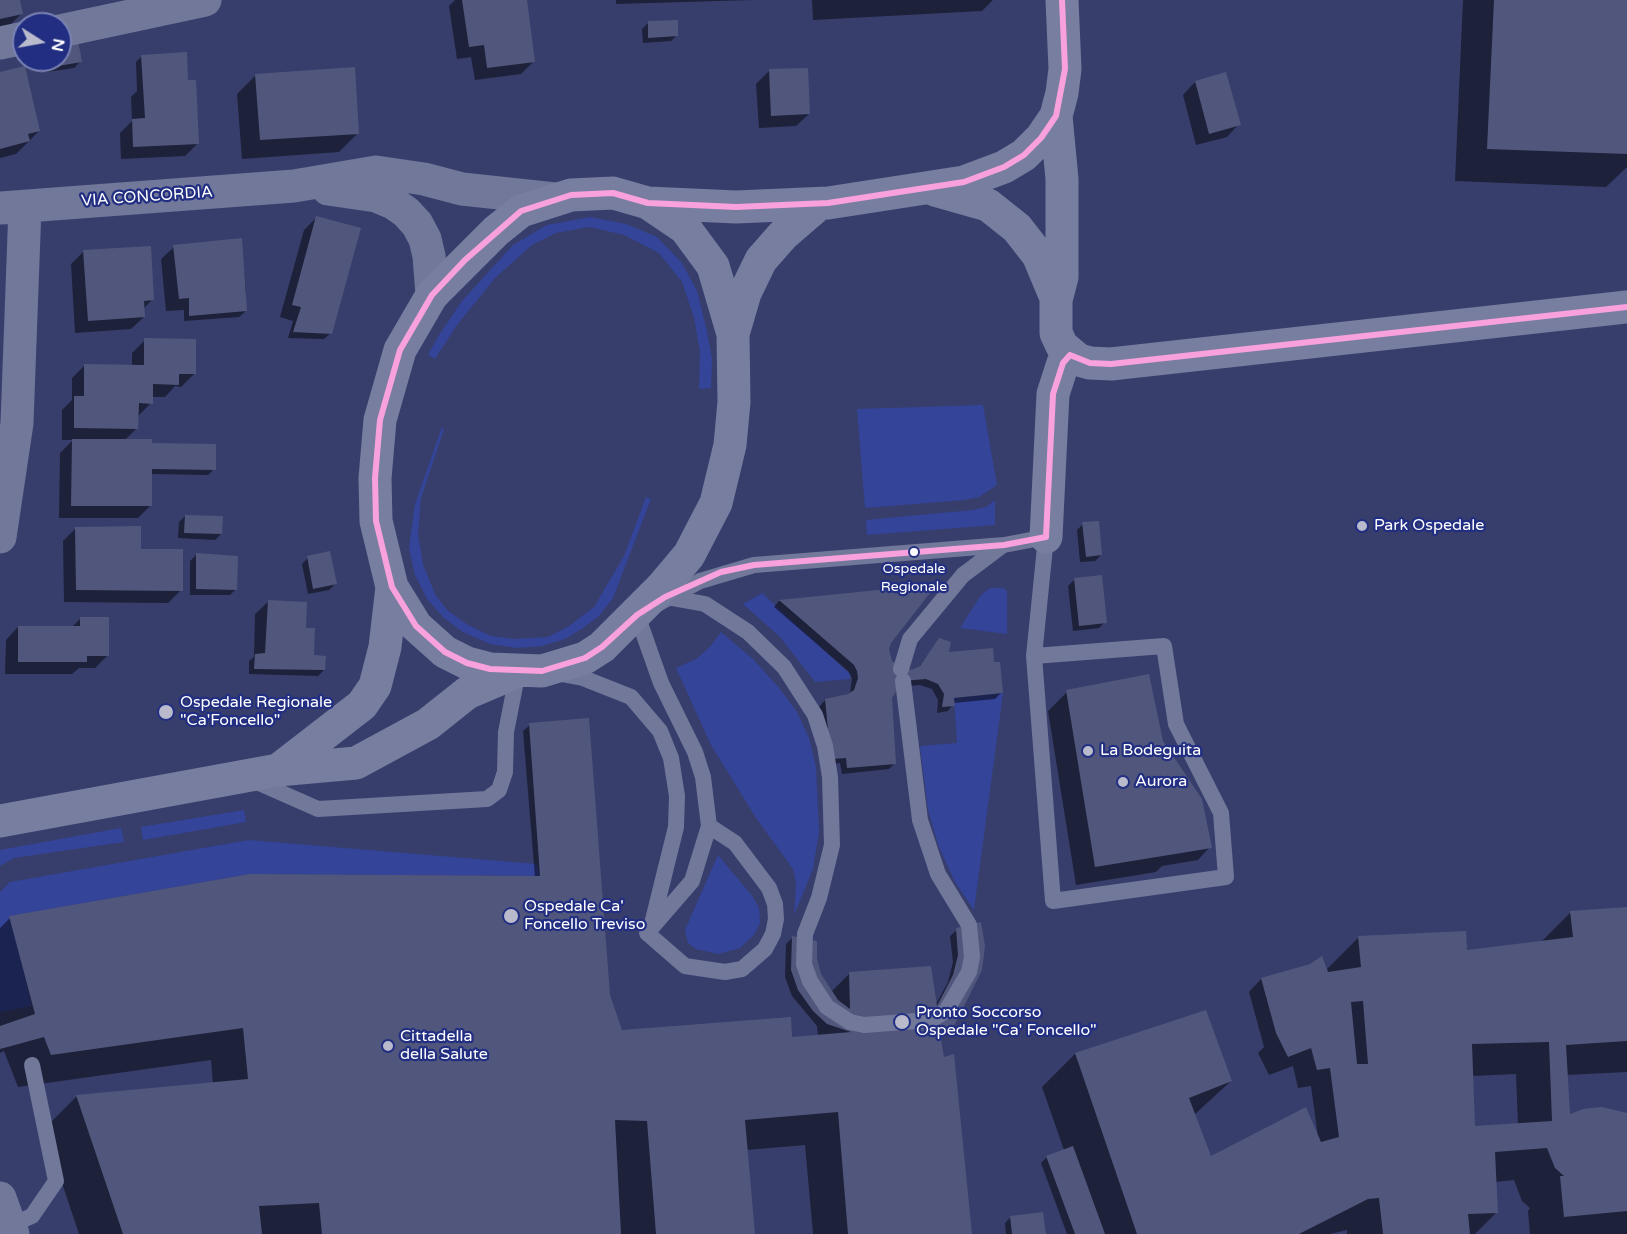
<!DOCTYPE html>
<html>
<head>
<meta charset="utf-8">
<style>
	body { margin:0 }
	#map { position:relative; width:1627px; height:1234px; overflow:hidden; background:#373e6c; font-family:"Varela Round",sans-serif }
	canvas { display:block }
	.north { position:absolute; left:12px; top:12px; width:60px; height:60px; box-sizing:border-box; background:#212e82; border:2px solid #7a82b4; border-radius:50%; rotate:101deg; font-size:16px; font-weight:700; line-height:24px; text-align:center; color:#fff }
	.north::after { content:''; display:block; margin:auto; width:21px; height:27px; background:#b9bbcc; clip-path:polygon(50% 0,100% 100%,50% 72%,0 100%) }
</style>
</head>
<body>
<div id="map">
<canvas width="1627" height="1234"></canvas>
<div class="north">N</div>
</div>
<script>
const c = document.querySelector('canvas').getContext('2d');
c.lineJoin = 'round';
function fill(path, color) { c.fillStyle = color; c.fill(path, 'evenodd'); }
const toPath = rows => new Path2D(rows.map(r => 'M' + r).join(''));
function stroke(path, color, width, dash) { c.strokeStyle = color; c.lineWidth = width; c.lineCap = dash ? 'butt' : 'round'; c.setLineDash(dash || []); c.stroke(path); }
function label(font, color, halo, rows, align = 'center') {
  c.font = font + ' "Varela Round",sans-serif'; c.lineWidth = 4.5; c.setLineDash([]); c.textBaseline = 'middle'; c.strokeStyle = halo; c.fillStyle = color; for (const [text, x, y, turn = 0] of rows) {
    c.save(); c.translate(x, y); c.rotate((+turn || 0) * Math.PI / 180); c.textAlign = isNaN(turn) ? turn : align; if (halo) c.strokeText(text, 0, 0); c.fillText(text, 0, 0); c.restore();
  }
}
const green = toPath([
	[590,217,626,224,657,237,682,263,697,291,707,331,712,359,711,388,699,389,700,352,694,317,682,282,659,253,624,235,589,227,556,233,532,245,495,278,457,325,435,359,428,355,439,335,462,301,513,245,547,225],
	[983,405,997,485,979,497,964,500,865,508,857,409],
	[442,427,444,429,421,498,418,534,423,564,435,594,447,610,468,625,491,636,514,639,548,637,569,626,594,607,624,556,646,497,651,499,613,598,599,616,583,628,565,639,542,646,517,648,490,644,463,632,444,618,427,599,415,575,409,548,415,504],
	[995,500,995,525,867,535,866,520,973,510,986,507],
	[990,588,1003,588,1007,591,1007,634,960,628,981,595],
	[762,593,850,674,850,679,815,682,780,637,743,604],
	[721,632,754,660,779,688,797,712,809,738,816,767,819,832,813,869,794,915,796,883,793,869,756,818,711,745,676,668,696,659,710,647],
	[1003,693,974,910,955,882,939,847,928,810,920,746,957,743,954,698],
	[244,810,246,822,143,840,141,827],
	[121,828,124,842,14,858,0,866,0,850],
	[249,840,537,864,540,876,250,874,10,916,32,1006,0,1012,0,892,10,882],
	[718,855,753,897,759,908,760,923,754,935,740,948,718,954,696,949,688,943,685,930]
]);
const shadow = toPath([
	[0,0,18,0,21,14,8,27,0,28],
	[455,0,525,0,534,61,521,74,475,80,471,57,457,59,449,6],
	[616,0,753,0,616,4],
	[812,0,993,0,982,11,813,20],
	[1463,0,1627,0,1627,167,1606,187,1455,181],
	[648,23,677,35,671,41,643,43,642,29],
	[142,56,187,79,198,143,185,156,121,159,120,133,132,121,131,97,137,91,136,62],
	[45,60,60,60,80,62,74,68,47,72],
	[769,71,809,114,796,126,759,128,756,84],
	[0,74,39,131,16,154,0,158],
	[256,75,358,133,339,152,242,159,237,94],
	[1195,82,1239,124,1227,137,1196,145,1183,95],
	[317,217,331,333,324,339,288,338,293,321,280,317,304,230],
	[241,240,246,292,244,295,246,311,239,317,184,321,184,310,166,311,161,259,174,247],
	[84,251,153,299,143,309,144,317,131,329,75,333,71,264],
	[145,340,194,374,181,387,175,386,165,397,151,397,151,403,138,416,137,428,125,440,151,445,214,469,208,475,151,474,151,505,138,518,59,518,60,453,73,440,62,440,62,410,72,400,72,378,85,365,132,366,132,353],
	[185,516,221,534,215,540,178,538,179,522],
	[1083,524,1101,555,1095,561,1080,562,1077,530],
	[75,529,140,551,181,590,168,603,64,602,63,541],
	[196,555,236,589,230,595,190,595,190,561],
	[308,558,335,584,329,590,308,594,302,564],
	[1075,579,1105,622,1099,628,1073,631,1068,586],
	[934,586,890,643,888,656,895,667,907,671,918,668,939,640,947,654,993,664,1001,693,995,699,954,703,948,711,937,713,938,700,932,689,920,685,898,687,891,698,895,763,889,769,842,774,840,763,825,765,819,707,825,700,850,694,852,678,848,671,774,607,779,601],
	[268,602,305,629,313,654,324,670,318,676,249,674,249,661,254,657,255,614],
	[81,618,108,655,95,668,79,668,72,674,5,674,6,640,18,627,72,627],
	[1067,692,1162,742,1210,847,1198,860,1162,866,1156,872,1076,885,1048,711],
	[530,725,608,996,621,1032,791,1038,818,1036,817,1026,792,996,785,977,786,944,792,938,815,959,820,974,831,992,849,974,935,1006,948,982,953,962,950,936,957,930,980,923,940,1039,970,1234,813,1234,805,1145,746,1150,753,1234,79,1234,44,1129,77,1096,213,1084,211,1060,18,1087,4,1051,0,1053,0,928,10,918,535,877,523,731],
	[1627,909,1627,1072,1566,1075,1569,1117,1627,1117,1627,1234,1530,1234,1528,1211,1530,1208,1522,1201,1514,1180,1495,1182,1496,1213,1475,1234,1347,1234,1347,1230,1330,1234,1067,1234,1041,1163,1047,1157,1064,1150,1042,1087,1075,1054,1231,1081,1194,1115,1210,1158,1318,1137,1311,1086,1298,1088,1293,1066,1269,1075,1258,1053,1264,1047,1249,992,1261,979,1326,970,1359,937,1466,952,1541,942,1570,913],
	[1516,1074,1518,1125,1474,1127,1472,1076],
	[1011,1217,1044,1234,1006,1234,1005,1223]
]);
const building = toPath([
	[0,0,20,0,23,14,0,19],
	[462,0,527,0,535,62,487,68,484,45,469,47],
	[1494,0,1627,0,1627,154,1487,149],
	[678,20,678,36,648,38,648,21],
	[78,40,82,62,52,67,51,60,60,60,60,43],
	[187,52,188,80,196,80,199,144,133,147,132,119,145,118,141,55],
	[25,66,40,131,28,134,30,141,0,149,0,72],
	[355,67,359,134,260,140,255,74],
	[808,68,810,114,771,116,769,69],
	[1226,72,1241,125,1209,134,1195,81],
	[316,216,361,228,332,334,293,332,301,307,292,305],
	[242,238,247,311,189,316,189,298,179,299,173,245],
	[151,246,154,300,144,301,145,317,88,321,83,250],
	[144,338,196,339,196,374,179,374,179,385,153,384,153,404,139,403,138,429,74,428,74,396,84,396,84,364,144,365],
	[72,439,152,439,152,443,216,444,216,470,152,469,152,506,71,506],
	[185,515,223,516,222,534,184,533],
	[1099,521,1102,555,1086,557,1082,522],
	[141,526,141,549,183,549,183,591,76,590,75,527],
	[330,551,337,584,313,589,307,556],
	[196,553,238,556,237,590,196,589],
	[1102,575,1107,623,1079,626,1074,578],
	[937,584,891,643,889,649,892,661,907,670,914,669,920,666,939,638,951,642,949,652,993,648,994,662,1000,662,1003,693,954,698,955,706,942,707,944,694,938,684,926,679,903,681,892,698,896,764,847,768,846,758,831,759,825,699,848,694,854,690,858,678,857,671,854,665,779,600],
	[268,600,307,602,306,628,315,628,314,655,326,656,325,670,254,669,255,654,265,653],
	[80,617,109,617,109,656,87,656,87,662,18,662,18,626,80,626],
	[1149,674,1163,741,1202,799,1212,848,1095,867,1066,690],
	[589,718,610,995,622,1030,791,1017,792,1037,851,1032,827,1024,813,1011,798,990,791,970,792,936,817,941,817,959,821,974,838,1000,850,1009,849,972,931,966,937,1006,953,975,958,955,956,928,981,922,985,946,982,970,954,1026,941,1039,944,1057,954,1054,972,1234,848,1234,838,1112,745,1120,755,1234,656,1234,647,1121,615,1120,621,1234,322,1234,319,1203,259,1206,262,1234,123,1234,76,1095,248,1079,243,1028,51,1055,44,1037,0,1049,0,1026,35,1014,9,916,250,874,540,876,529,723],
	[1627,907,1627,1041,1566,1045,1570,1114,1583,1109,1602,1107,1627,1113,1627,1211,1564,1217,1560,1176,1564,1176,1555,1168,1547,1148,1495,1152,1498,1213,1468,1214,1470,1234,1383,1234,1379,1198,1368,1199,1299,1234,1137,1234,1075,1053,1206,1010,1232,1081,1189,1098,1211,1156,1306,1107,1321,1142,1339,1137,1330,1068,1317,1070,1311,1048,1288,1057,1276,1033,1261,978,1310,964,1322,956,1328,972,1361,967,1358,936,1466,931,1467,950,1573,937,1570,911],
	[1363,1001,1368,1064,1357,1064,1351,1002],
	[1549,1042,1552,1121,1475,1126,1472,1044],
	[1073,1146,1105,1234,1075,1234,1046,1156],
	[1043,1212,1046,1234,1012,1234,1010,1216]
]);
const lane = toPath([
	[666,597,705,604,748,632,784,667,815,715,825,746,830,777,832,845,819,898,805,934,804,964,810,981,827,1007,850,1022,864,1025,931,1020,946,1011,969,972,972,957,969,925,938,874,920,820,903,681],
	[901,669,910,639,963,575,1003,545],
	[556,673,583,678,631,697,660,731,671,758,677,796,676,827,652,924],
	[250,779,318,809,487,799,499,790,505,772,506,732,518,671],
	[709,826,735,843,769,888,775,904,776,919,773,934,765,949,742,969,725,972,685,966,647,933,692,881,709,826,703,777,695,752,661,683,637,615,700,581,754,565,1004,545,1046,537,1034,656,1053,901,1226,877,1221,813,1176,724,1164,646,1034,656],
	[25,1219,32,1216,56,1181,32,1065]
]);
const street = toPath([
	[60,31,205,0],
	[0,43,24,38],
	[328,189,376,196,393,203,406,212,417,224,425,239,429,256,432,295],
	[0,208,294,186,376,172,424,179,462,189,555,199],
	[0,537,17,423,25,207],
	[0,1198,13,1234]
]);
const secondary = toPath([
	[1056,116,1062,179,1062,277,1056,300,1056,333,1062,346,1079,360,1090,363,1111,364,1627,307],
	[935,190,988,205,1017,228,1038,255,1056,298],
	[613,193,648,203,685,228,713,266,733,334,734,402,730,445,716,503,689,555,662,587,602,647,585,658,542,671,490,669,467,663,445,652,416,626,392,587,376,521,375,478,380,420,400,350,432,295,496,231,521,211,571,195,613,193],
	[648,203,736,207,828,203,964,182,1004,167,1024,155,1041,138,1056,116,1062,93,1065,69,1062,0],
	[733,334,745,293,761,260,783,235,819,204],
	[1046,537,1053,394,1063,363,1070,355],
	[278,770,362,705,375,686,385,647,392,587],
	[0,821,278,770,356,763,428,724,467,693,516,672]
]);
const bus1 = toPath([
	[1062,0,1065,69,1056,116,1041,138,1024,155,1004,167,964,182,828,203,736,207,648,203,613,193,571,195,521,211,465,260,432,295,400,350,380,420,375,478,376,521,392,587,416,626,445,652,467,663,490,669,542,671,585,658,602,647,637,615,665,597,721,572,754,565,1004,545,1046,537,1053,394,1063,363,1070,355,1090,363,1111,364,1627,307]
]);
const markers = [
	[1362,526,6,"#b9bbcc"],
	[914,552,5,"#fff"],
	[166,712,8,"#b9bbcc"],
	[1088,751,6,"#b9bbcc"],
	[1123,782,6,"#b9bbcc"],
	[511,916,8,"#b9bbcc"],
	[902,1022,8,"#b9bbcc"],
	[388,1046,6,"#b9bbcc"]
];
const busNames = [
	["Ospedale",914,569],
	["Regionale",914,587]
];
const streetNames = [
	["VIA CONCORDIA",147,197,-4]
];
const poiNames = [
	["Park Ospedale",1374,526],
	["Ospedale Regionale",180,703],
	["\"Ca'Foncello\"",180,721],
	["La Bodeguita",1100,751],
	["Aurora",1135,782],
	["Ospedale Ca'",524,907],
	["Foncello Treviso",524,925],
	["Pronto Soccorso",916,1013],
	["Ospedale \"Ca' Foncello\"",916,1031],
	["Cittadella",400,1037],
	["della Salute",400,1055]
];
fill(green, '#344499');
fill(shadow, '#0007');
fill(building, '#51577c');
stroke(lane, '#72789a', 16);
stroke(street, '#72789a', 33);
stroke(secondary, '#787e9f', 33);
stroke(bus1, '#f8a1dd', 6);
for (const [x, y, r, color] of markers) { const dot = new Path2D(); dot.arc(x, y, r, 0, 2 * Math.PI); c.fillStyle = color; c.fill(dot); stroke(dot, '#212e82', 2); }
label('14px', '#fff', '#212e82', busNames);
label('16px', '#fff', '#212e82', streetNames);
label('16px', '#fff', '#212e82', poiNames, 'left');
</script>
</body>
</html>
